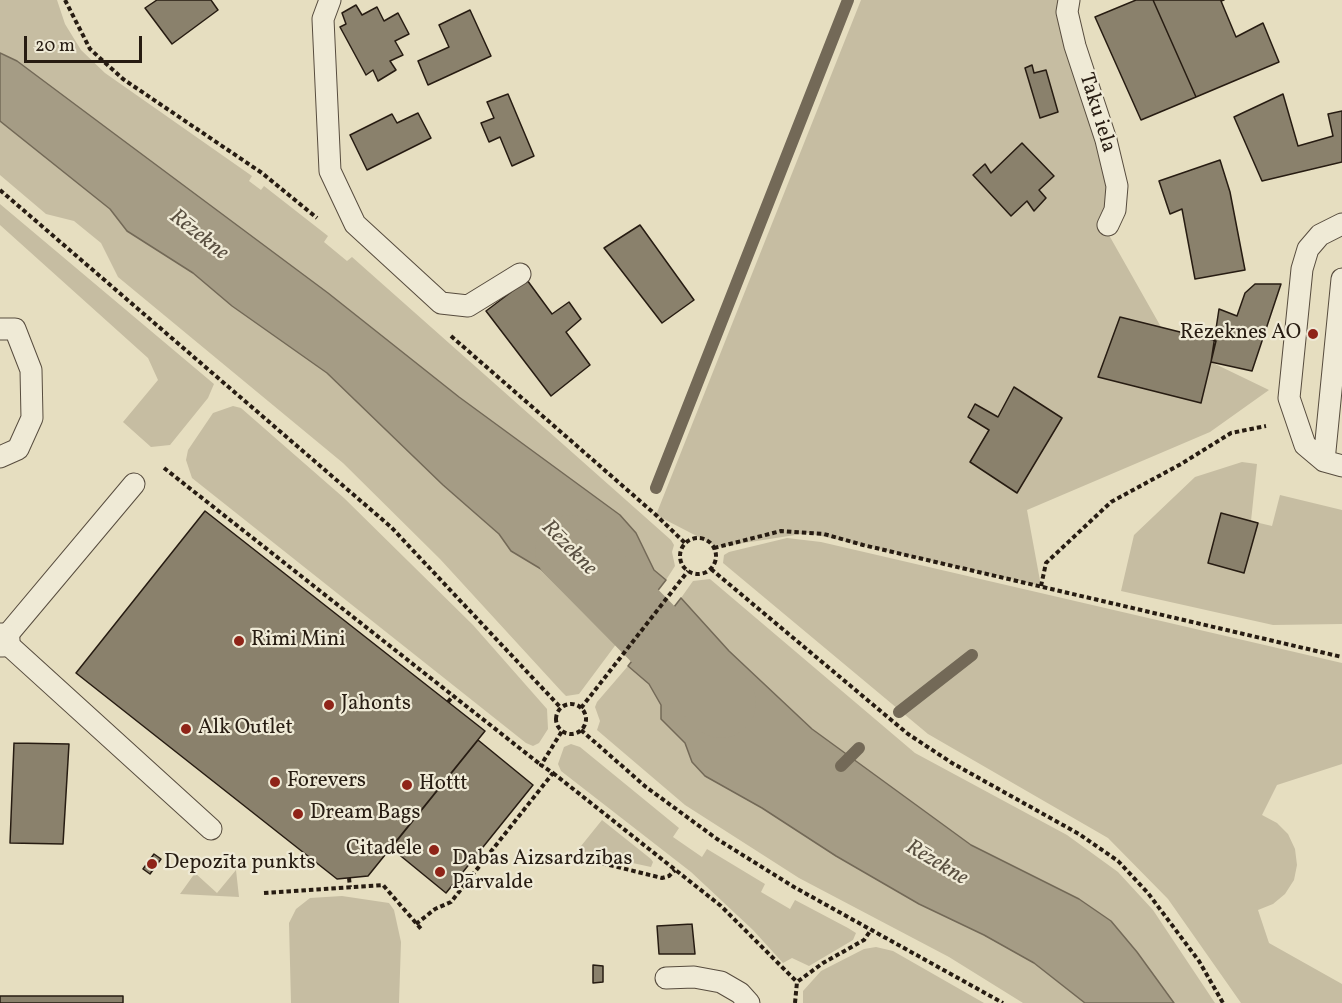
<!DOCTYPE html>
<html>
<head>
<meta charset="utf-8">
<style>
	body { margin:0 }
	#map { position:relative; width:1342px; height:1003px; overflow:hidden; background:#e6dec0; font-family:Vollkorn,serif }
	canvas { display:block }
	.scale { position:absolute; left:24px; top:36px; width:118px; height:27px; box-sizing:border-box; border:3px solid #271c12; border-top:0; padding-left:8px; font-size:18px; line-height:21px; white-space:nowrap; color:#271c12; -webkit-text-stroke:4px #efead6; paint-order:stroke }
</style>
</head>
<body>
<div id="map">
<canvas width="1342" height="1003"></canvas>
<div class="scale">20 m</div>
</div>
<script>
const c = document.querySelector('canvas').getContext('2d');
c.lineJoin = 'round';
function fill(path, color) { c.fillStyle = color; c.fill(path, 'evenodd'); }
const toPath = rows => new Path2D(rows.map(r => 'M' + r).join(''));
function stroke(path, color, width, dash) { c.strokeStyle = color; c.lineWidth = width; c.lineCap = dash ? 'butt' : 'round'; c.setLineDash(dash || []); c.stroke(path); }
function label(font, color, halo, rows, align = 'center') {
  c.font = font + ' Vollkorn,serif'; c.lineWidth = 4.5; c.setLineDash([]); c.textBaseline = 'middle'; c.strokeStyle = halo; c.fillStyle = color; for (const [text, x, y, turn = 0] of rows) {
    c.save(); c.translate(x, y); c.rotate((+turn || 0) * Math.PI / 180); c.textAlign = isNaN(turn) ? turn : align; if (halo) c.strokeText(text, 0, 0); c.fillText(text, 0, 0); c.restore();
  }
}
const green = toPath([
	[0,0,57,0,65,24,81,50,105,73,252,176,249,181,261,190,264,186,328,236,324,242,347,261,352,257,671,540,674,545,672,552,675,566,666,580,654,570,636,533,620,515,459,397,328,293,112,132,17,61,0,53],
	[861,0,1060,0,1056,15,1090,116,1110,202,1101,221,1161,327,1120,318,1098,377,1201,402,1211,362,1269,390,1210,432,1027,510,1041,586,808,533,718,547,656,515],
	[0,121,110,209,127,231,193,273,232,306,327,373,443,485,499,534,511,551,541,569,617,643,579,694,566,696,562,692,440,559,343,463,118,277,101,243,74,221,46,214,0,175],
	[0,204,214,384,208,398,170,445,151,447,123,422,158,380,148,358,0,225],
	[233,406,241,408,344,498,473,625,547,709,548,729,539,743,533,746,526,743,192,478,186,460,188,450,213,413],
	[1242,462,1257,464,1251,521,1272,526,1280,495,1342,510,1342,624,1273,625,1121,591,1134,535,1195,477],
	[787,538,821,542,1342,663,1342,764,1277,785,1262,815,1277,823,1288,834,1295,849,1297,865,1294,880,1285,894,1273,904,1258,910,1269,943,1342,984,1342,1003,1241,1003,1168,899,1108,838,928,734,723,563,724,555,729,552],
	[710,579,915,753,1067,835,1118,872,1153,910,1215,1003,1174,1003,1137,952,1111,921,1079,899,971,845,812,729,729,651,681,598,693,581],
	[628,666,649,684,661,705,661,719,685,743,692,762,705,776,762,808,836,856,919,904,984,935,1034,963,1085,1003,1023,1003,949,957,799,878,685,805,597,730,600,721,595,707,597,702],
	[571,744,580,747,679,828,673,837,702,857,707,849,765,884,761,892,790,909,795,900,848,928,856,933,853,940,809,966,792,958,783,963,753,930,691,872,561,771,558,764,564,747],
	[602,820,651,859,653,862,651,867,577,851],
	[236,870,239,897,180,894,195,873,217,893],
	[342,896,389,903,394,910,401,942,399,1003,291,1003,289,923,296,909,310,898],
	[876,947,893,951,984,1003,803,1003,803,991,821,971,864,949]
]);
const water = toPath([
	[0,53,17,61,112,132,328,293,459,397,620,515,636,533,654,570,666,580,617,643,541,569,511,551,499,534,443,485,327,373,232,306,193,273,127,231,110,209,0,121,0,53],
	[681,598,729,651,812,729,971,845,1079,899,1111,921,1137,952,1174,1003,1085,1003,1034,963,984,935,919,904,836,856,762,808,705,776,692,762,685,743,661,719,661,705,649,684,628,666,681,598]
]);
const stream = toPath([
	[656,488,848,0],
	[899,712,972,655],
	[841,766,859,748]
]);
const river = toPath([
	[570,550,721,703]
]);
const building = toPath([
	[157,0,211,0,218,10,172,44,145,8,157,0],
	[1153,0,1224,0,1221,1,1236,37,1263,23,1279,62,1196,97,1153,0],
	[1153,0,1196,97,1141,120,1095,17,1136,0,1153,0],
	[356,5,362,15,377,7,384,21,398,13,409,34,395,41,403,55,390,61,396,70,378,81,373,70,366,75,340,27,346,24,342,13,356,5],
	[470,10,491,56,428,85,418,61,449,47,439,25,470,10],
	[1032,65,1034,73,1046,70,1058,112,1040,118,1025,68,1032,65],
	[508,94,534,156,512,166,500,137,489,142,481,123,494,118,487,102,508,94],
	[1283,94,1298,146,1333,136,1328,114,1342,111,1342,162,1262,181,1234,117,1283,94],
	[418,113,431,138,367,170,350,135,392,114,397,123,418,113],
	[1022,143,1054,176,1039,190,1046,198,1034,211,1027,201,1011,216,973,175,985,164,991,173,1022,143],
	[1220,160,1230,192,1245,270,1195,279,1182,209,1170,214,1159,181,1220,160],
	[640,225,694,300,662,323,604,248,640,225],
	[527,280,552,314,569,302,581,319,566,332,590,365,551,396,486,311,527,280],
	[1255,284,1281,284,1252,371,1211,362,1219,309,1237,316,1245,293,1255,284],
	[1120,317,1216,341,1201,403,1098,377,1120,317],
	[1014,387,1062,418,1017,493,970,462,989,430,968,417,975,404,998,417,1014,387],
	[205,511,485,731,368,876,337,879,76,673,205,511],
	[1221,513,1258,523,1244,573,1208,563,1221,513],
	[478,740,533,785,446,893,391,848,478,740],
	[14,743,69,744,63,844,10,843,14,743],
	[154,854,161,859,150,874,143,869,154,854],
	[692,924,695,954,659,954,657,926,692,924],
	[593,965,603,966,603,982,593,983,593,965],
	[0,996,123,996,123,1003,0,1003,0,996]
]);
const path = toPath([
	[65,0,90,49,123,79,262,173,317,218],
	[0,190,391,527,561,708],
	[451,336,656,515,685,543],
	[164,468,541,765],
	'680 556a18 18 0 1 1 36 0a18 18 0 1 1-36 0Z',
	[714,548,781,531,824,534,863,545,1342,657],
	[711,569,908,734,952,763,1079,834,1118,861,1148,893,1199,961,1223,1003],
	[1041,586,1046,563,1111,502,1181,464,1231,433,1266,426],
	[448,702,453,696],
	'556 719a15 15 0 1 1 30 0a15 15 0 1 1-30 0Z',
	[581,708,688,571],
	[581,730,646,787,717,839,794,887,1003,1003],
	[553,773,721,906,797,982],
	[573,856,662,878,669,876,675,870],
	[349,878,350,887],
	[264,893,383,885,422,930],
	[416,924,435,909,451,902,553,773,541,765,562,731],
	[795,1003,797,982,823,963,864,940,871,930]
]);
const service = toPath([
	[330,0,323,19,330,171,355,224,441,303,468,306,520,274],
	[1069,0,1067,12,1075,46,1106,140,1117,186,1115,210,1108,225],
	[1342,224,1320,235,1308,249,1302,269,1289,398,1305,445,1324,461,1342,466],
	[0,329,15,329,31,370,32,418,18,449,0,457],
	[1324,461,1342,279],
	[134,484,3,640,211,829],
	[666,978,694,977,721,982,740,993,749,1003]
]);
const minor = toPath([
	[0,640,3,640]
]);
const markers = [
	[1313,334,6,"#8f2418"],
	[239,641,6,"#8f2418"],
	[329,705,6,"#8f2418"],
	[186,729,6,"#8f2418"],
	[275,782,6,"#8f2418"],
	[407,785,6,"#8f2418"],
	[298,814,6,"#8f2418"],
	[434,850,6,"#8f2418"],
	[152,864,6,"#8f2418"],
	[440,872,6,"#8f2418"]
];
const streetNames = [
	["Taku iela",1096,113,73]
];
const poiNames = [
	["Rēzeknes AO",1301,334,"right"],
	["Rimi Mini",251,641],
	["Jahonts",341,705],
	["Alk Outlet",198,729],
	["Forevers",287,782],
	["Hottt",419,785],
	["Dream Bags",310,814],
	["Citadele",422,850,"right"],
	["Dabas Aizsardzības",452,860],
	["Pārvalde",452,884],
	["Depozīta punkts",164,864]
];
const waterNames = [
	["Rēzekne",198,236,38],
	["Rēzekne",568,549,45],
	["Rēzekne",936,864,31]
];
fill(green, '#c6bda2');
fill(water, '#a59c85');
stroke(water, '#736957', 1.5);
stroke(stream, '#736957', 12);
stroke(river, '#a59c85', 70);
fill(building, '#8a816c');
stroke(building, '#271c12', 1.5);
stroke(service, '#574c3e', 23);
stroke(minor, '#574c3e', 35);
stroke(path, '#271c12', 4, [4.5, 3]);
stroke(service, '#efead6', 21);
stroke(minor, '#efead6', 33);
for (const [x, y, r, color] of markers) { const dot = new Path2D(); dot.arc(x, y, r, 0, 2 * Math.PI); c.fillStyle = color; c.fill(dot); stroke(dot, '#efead6', 2); }
label('21px', '#271c12', '#efead6', streetNames);
label('21px', '#271c12', '#efead6', poiNames, 'left');
label('italic 22px', '#594f40', '#efead6', waterNames);
</script>
</body>
</html>
